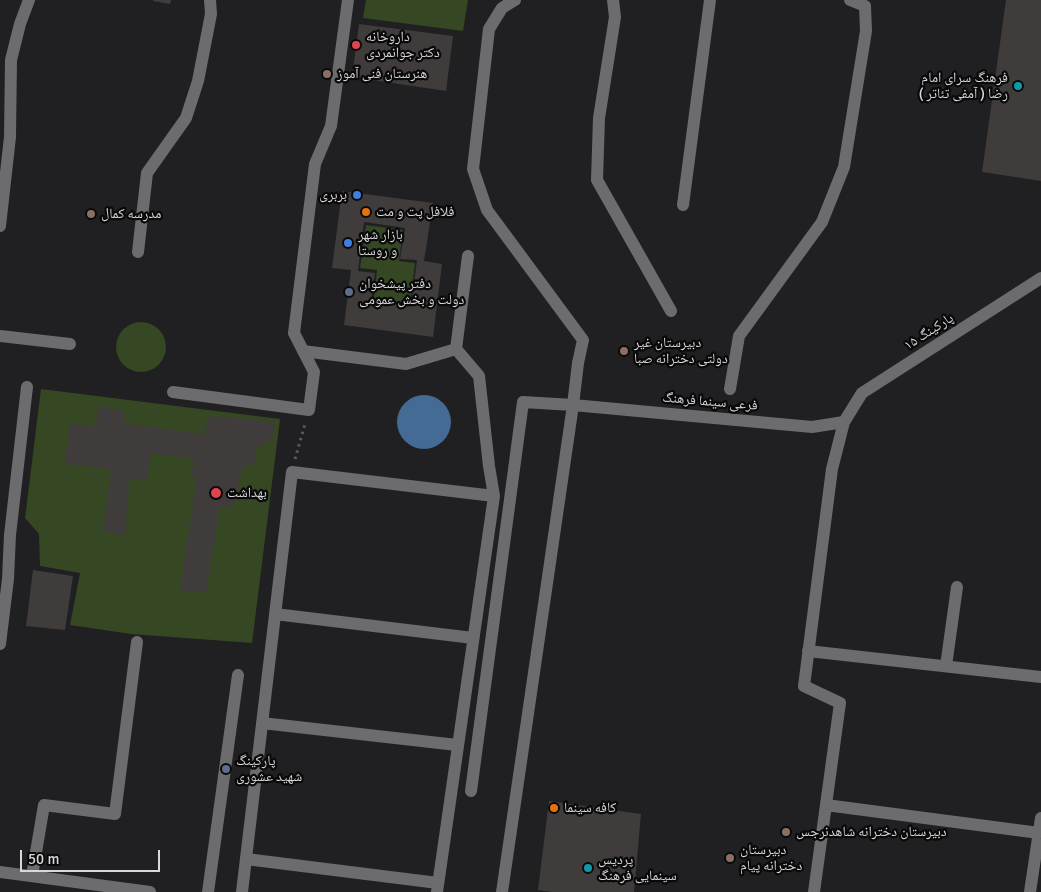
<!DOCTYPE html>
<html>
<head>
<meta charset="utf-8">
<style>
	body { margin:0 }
	#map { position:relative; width:1041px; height:892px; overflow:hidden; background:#201f22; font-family:Signika,sans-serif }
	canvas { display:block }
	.scale { position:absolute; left:20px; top:850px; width:140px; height:22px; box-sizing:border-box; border:2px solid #d8d7d9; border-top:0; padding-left:6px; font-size:15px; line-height:18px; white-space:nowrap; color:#d8d7d9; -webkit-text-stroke:4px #0a090a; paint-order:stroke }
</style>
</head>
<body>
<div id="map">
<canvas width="1041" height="892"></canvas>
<div class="scale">50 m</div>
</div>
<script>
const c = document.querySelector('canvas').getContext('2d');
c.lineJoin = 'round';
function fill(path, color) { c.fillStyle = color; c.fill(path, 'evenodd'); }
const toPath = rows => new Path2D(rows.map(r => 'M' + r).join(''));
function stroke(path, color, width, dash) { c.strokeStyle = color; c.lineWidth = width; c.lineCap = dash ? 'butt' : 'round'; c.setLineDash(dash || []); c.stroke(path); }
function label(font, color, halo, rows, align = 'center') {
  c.font = font + ' Signika,"Noto Naskh Arabic",sans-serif'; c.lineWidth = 4.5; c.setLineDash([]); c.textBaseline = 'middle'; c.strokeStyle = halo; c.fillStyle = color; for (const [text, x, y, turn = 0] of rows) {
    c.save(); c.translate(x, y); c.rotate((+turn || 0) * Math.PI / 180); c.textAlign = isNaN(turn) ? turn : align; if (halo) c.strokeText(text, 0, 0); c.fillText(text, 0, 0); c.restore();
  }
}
const green = toPath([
	[366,0,468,0,463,31,363,18],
	[366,225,403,230,399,261,415,263,410,303,374,299,377,270,360,268],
	'116 347a25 25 0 1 1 50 0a25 25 0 1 1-50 0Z',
	[41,389,280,419,252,643,131,634,70,625,80,573,40,566,39,534,25,518]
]);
const water = toPath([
	'397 422a27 27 0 1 1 54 0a27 27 0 1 1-54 0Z'
]);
const building = toPath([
	[153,0,171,0,170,4,153,1],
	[1006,0,1041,0,1041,181,982,172],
	[359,24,453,36,446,91,352,77],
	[342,191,433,203,424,261,442,264,433,337,344,325,351,270,332,268],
	[364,222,405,228,400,259,417,260,411,306,371,300,375,273,358,271],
	[98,406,124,411,125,423,204,435,209,416,275,422,272,439,257,448,254,465,243,465,234,506,220,507,206,592,180,591,197,478,191,477,194,459,151,453,147,480,129,479,125,536,103,531,111,469,65,464,70,424,96,427],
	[33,570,73,576,65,630,26,626],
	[549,801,641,814,634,892,553,892,538,890]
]);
const path = toPath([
	[295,459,305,424]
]);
const minor = toPath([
	[613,0,615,17,599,118,597,180,671,311],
	[683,205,710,0],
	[0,226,10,137,11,60,20,24,29,0],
	[138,252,147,173,186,118,198,81,211,14,210,0],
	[0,336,70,344],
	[303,351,406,364,456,349],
	[730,389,739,336,822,222,844,167,866,31,865,6,850,0],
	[173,392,309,410,314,372,294,333,315,164,331,126,348,0],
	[275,614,473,638],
	[0,644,8,579,10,535,27,387],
	[808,651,1041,677],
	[946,666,957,587],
	[262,723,457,745],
	[471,791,523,402,573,405,812,427,844,422],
	[826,805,1039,833],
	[246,859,438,883],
	[0,872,150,892],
	[32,876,44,805,115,814,137,642],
	[208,892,238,675],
	[242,892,292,472,494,496],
	[437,892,494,496,489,466,479,376,456,349,468,256],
	[502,892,573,405,578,363,583,340,487,210,473,169,489,29,502,8,515,0],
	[814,892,840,703,804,686,832,469,844,422,862,393,1041,278],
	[1030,892,1041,818]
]);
const markers = [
	[356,45,5,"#e0444e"],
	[327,74,5,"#8d6e63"],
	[1018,86,5,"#0f9aa8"],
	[357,195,5,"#3f7fe0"],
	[366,212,5,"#e8710a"],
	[91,214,5,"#8d6e63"],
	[348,243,5,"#3f7fe0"],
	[349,292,5,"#5c6f8a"],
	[624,351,5,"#8d6e63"],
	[216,493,6,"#e0444e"],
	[226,769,5,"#5c6f8a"],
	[554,808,5,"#e8710a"],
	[786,832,5,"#8d6e63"],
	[730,858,5,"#8d6e63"],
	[588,868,5,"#0f9aa8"]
];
const poiNames = [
	["داروخانه",366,37],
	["دکتر جوانمردی",366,53],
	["هنرستان فنی آموز",337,74],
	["فرهنگ سرای امام",1008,78,"right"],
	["رضا ( آمفی تئاتر )",1008,94,"right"],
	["بربری",347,195,"right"],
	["فلافل پت و مت",376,212],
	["مدرسه کمال",101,214],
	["بازار شهر",358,235],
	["و روستا",358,251],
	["دفتر پیشخوان",359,284],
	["دولت و بخش عمومی",359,300],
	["دبیرستان غیر",634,343],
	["دولتی دخترانه صبا",634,359],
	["بهداشت",227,493],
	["پارکینگ",236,761],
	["شهید عشوری",236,777],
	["کافه سینما",564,808],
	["دبیرستان دخترانه شاهدنرجس",796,832],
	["دبیرستان",740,850],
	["دخترانه پیام",740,866],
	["پردیس",598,860],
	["سینمایی فرهنگ",598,876]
];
const streetNames = [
	["پارکینگ ۱۵",929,332,-33],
	["فرعی سینما فرهنگ",710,402,5]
];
fill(green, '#354723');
fill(water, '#436b94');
fill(building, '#403c3c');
stroke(path, '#5b5a5d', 3, [2.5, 4]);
stroke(minor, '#6c6b6e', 12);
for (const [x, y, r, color] of markers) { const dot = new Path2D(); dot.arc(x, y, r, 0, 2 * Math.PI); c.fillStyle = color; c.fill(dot); stroke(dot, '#0a090a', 2); }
label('14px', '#d8d7d9', '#0a090a', poiNames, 'left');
label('14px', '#d8d7d9', '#0a090a', streetNames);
</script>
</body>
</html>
